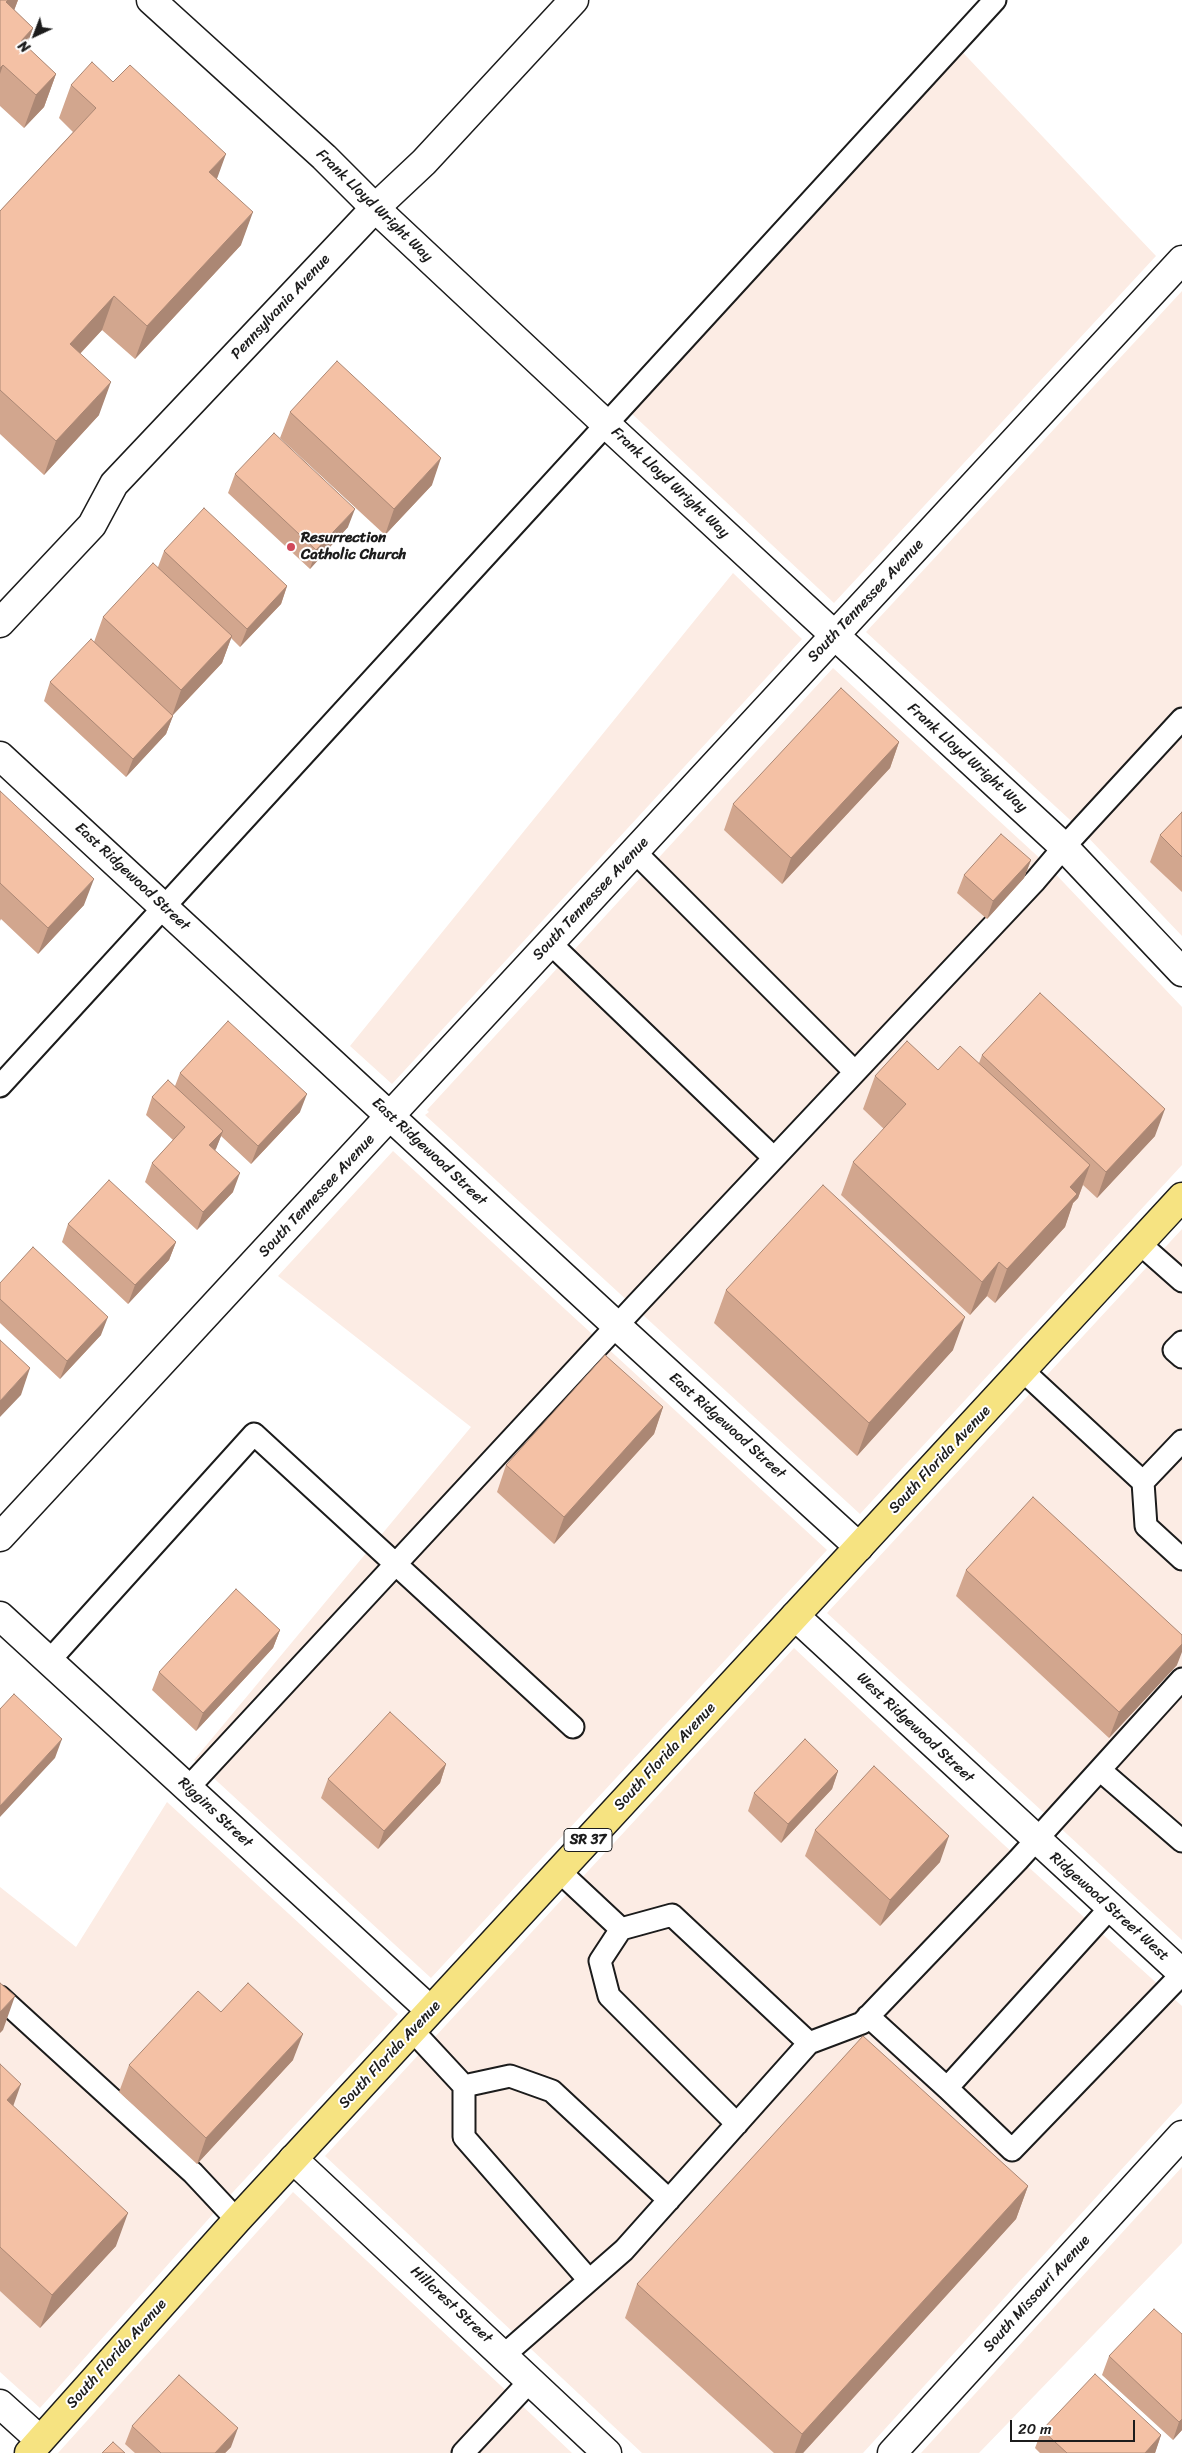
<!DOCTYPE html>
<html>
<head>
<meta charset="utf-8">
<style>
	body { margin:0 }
	#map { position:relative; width:1182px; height:2453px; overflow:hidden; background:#fff; font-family:Sriracha,sans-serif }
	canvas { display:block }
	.north { position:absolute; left:10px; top:10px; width:50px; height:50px; -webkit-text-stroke:4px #fff; paint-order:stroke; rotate:223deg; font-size:14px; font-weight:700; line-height:20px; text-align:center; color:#1c1c1c }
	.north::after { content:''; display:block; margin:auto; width:18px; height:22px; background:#1c1c1c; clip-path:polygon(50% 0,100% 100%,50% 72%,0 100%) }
	.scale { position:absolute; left:1010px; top:2420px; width:125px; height:22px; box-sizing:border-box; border:2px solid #1c1c1c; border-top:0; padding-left:6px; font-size:15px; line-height:18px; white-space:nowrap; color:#1c1c1c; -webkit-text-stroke:4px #fff; paint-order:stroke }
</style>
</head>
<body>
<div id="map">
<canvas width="1182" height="2453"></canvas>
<div class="north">N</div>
<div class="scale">20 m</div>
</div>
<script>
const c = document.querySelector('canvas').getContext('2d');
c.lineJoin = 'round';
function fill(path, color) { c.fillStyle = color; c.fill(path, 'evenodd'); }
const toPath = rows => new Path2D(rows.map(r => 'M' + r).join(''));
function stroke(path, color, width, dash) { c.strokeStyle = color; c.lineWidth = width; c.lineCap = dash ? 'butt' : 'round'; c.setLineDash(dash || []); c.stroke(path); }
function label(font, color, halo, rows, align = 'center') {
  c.font = font + ' Sriracha,sans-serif'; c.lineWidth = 4; c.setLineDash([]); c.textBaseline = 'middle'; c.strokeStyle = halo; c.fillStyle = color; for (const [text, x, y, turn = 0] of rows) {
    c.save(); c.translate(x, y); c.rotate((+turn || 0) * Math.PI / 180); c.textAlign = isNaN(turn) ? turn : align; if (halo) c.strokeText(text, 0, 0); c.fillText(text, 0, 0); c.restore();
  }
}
const built = toPath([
	[950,39,1156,256,834,603,630,412,876,114],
	[1182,291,1182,936,1081,830,866,632],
	[733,573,802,639,392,1084,350,1046],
	[833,668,1046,864,1182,1007,1182,1165,860,1514,425,1115,429,1112,427,1110],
	[393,1151,827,1550,431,1978,194,1760,471,1427,278,1276],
	[1182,1229,1182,1940,827,1613],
	[794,1648,1003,1844,1182,2006,1182,2103,863,2453,642,2453,325,2156],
	[167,1802,398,2014,221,2205,40,2408,0,2372,0,1887,76,1947],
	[1182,2167,1182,2243,979,2453,921,2453],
	[293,2192,514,2398,572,2453,58,2453]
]);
const service = toPath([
	[635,852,855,1072],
	[550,943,774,1158],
	[0,1086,995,0],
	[1139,1243,1182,1281],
	[1182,1342,1174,1350,1182,1357],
	[1022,1370,1143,1482,1182,1441],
	[1143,1482,1146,1526,1182,1559],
	[49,1661,254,1434,573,1727],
	[1100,1770,1182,1841],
	[188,1788,636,1305,1035,881,1064,847,1182,719],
	[559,1871,621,1929],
	[1110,1908,947,2088,1012,2150,1182,1974],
	[0,1997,193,2173,237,2220],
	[868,2016,947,2088],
	[412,2030,464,2086,464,2137,589,2280],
	[464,2086,510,2076,552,2091,669,2200],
	[737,2124,609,1996,600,1961,621,1929,672,1915,809,2043],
	[504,2355,624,2250,809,2043,862,2023,1018,1860,1182,1679],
	[463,2453,531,2380]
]);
const minor = toPath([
	[0,623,92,525,114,484,375,208,424,162,574,0],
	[0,756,617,1326,859,1547],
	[0,1537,1182,260],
	[0,1616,430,2010],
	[795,1616,1182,1973],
	[293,2159,607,2453],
	[0,2404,40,2440],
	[892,2453,1182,2135]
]);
const tertiary = toPath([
	[151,0,324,157,375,208,607,425,1064,847,1182,972]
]);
const primary = toPath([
	[29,2453,237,2220,1182,1197]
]);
const wall = toPath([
	[0,0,18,0,14,10,33,28,26,46,56,74,44,107,24,128,0,106],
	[71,85,217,179,241,245,135,359,102,330,80,354,99,415,44,475,0,434,0,211,73,132,59,118],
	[290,412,432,485,385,535,280,438],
	[235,474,348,527,310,569,228,493],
	[164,551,287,586,281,604,240,647,231,638,222,663,173,715,166,734,126,777,44,701,50,682,94,642,103,617,158,567],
	[899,742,890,768,782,884,724,830,733,804],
	[0,791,84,905,38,954,1,919,0,921],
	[1182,812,1182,892,1150,862,1160,835],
	[1031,860,1024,878,987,919,957,893,964,875],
	[982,1055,1155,1136,1097,1198,1083,1185,1078,1198,1073,1203,1065,1227,995,1303,987,1296,970,1315,841,1195,853,1162,884,1129,863,1109,875,1076,938,1070,979,1063],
	[180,1073,300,1112,251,1164,221,1136,215,1150,233,1192,197,1230,145,1182,152,1163,173,1140,146,1115,152,1097,175,1086],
	[68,1224,176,1242,169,1260,128,1304,62,1242],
	[0,1283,101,1335,60,1379,0,1323],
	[726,1290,953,1350,857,1456,714,1323],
	[663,1407,654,1434,554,1544,497,1492,506,1465],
	[966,1570,1177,1665,1109,1738,956,1596],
	[280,1630,273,1648,196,1731,152,1690,159,1672],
	[446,1764,440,1783,378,1849,321,1798,328,1779],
	[838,1771,832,1789,781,1843,748,1811,754,1793],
	[815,1830,940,1862,880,1926,805,1856],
	[221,2012,293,2060,197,2164,119,2092,129,2065],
	[0,2064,13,2106,116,2246,40,2328,0,2291],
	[1028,2186,1016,2219,803,2453,774,2453,625,2318,637,2284],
	[1182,2334,1182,2430,1173,2440,1102,2375,1109,2356],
	[132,2426,231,2447,225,2453,135,2453,125,2444],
	[1042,2430,1161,2435,1155,2453,1040,2453,1035,2448]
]);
const shadedWall = toPath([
	[8,0,18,0,12,16,6,2],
	[33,28,21,62,21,41],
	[3,65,0,74,0,68],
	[56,74,44,107,24,128,36,95],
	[226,154,214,187,209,172],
	[253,212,241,245,135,359,147,326],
	[114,296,102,330,58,377,70,344],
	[111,382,99,415,44,475,56,441],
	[441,458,432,485,385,535,394,509],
	[355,509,348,527,310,569,316,550],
	[287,586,281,604,240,647,247,629],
	[232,636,222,663,172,716,181,690],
	[173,716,166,734,126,777,133,759],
	[899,742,890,768,782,884,791,858],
	[1031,860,1024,878,987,919,993,901],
	[94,879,84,905,38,954,48,928],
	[307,1094,300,1112,251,1164,258,1146],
	[1165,1109,1155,1136,1097,1198,1106,1172],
	[223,1131,216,1149,203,1163,209,1145],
	[1090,1165,1078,1198,1073,1203,1065,1227,995,1303,1007,1269,1070,1187],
	[240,1173,233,1192,197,1230,203,1212],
	[176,1242,169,1260,128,1304,135,1285],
	[999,1262,987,1296,970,1315,982,1282],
	[108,1317,101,1335,60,1379,67,1361],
	[965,1317,953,1350,857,1456,869,1423],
	[30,1368,21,1395,0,1417,0,1401],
	[663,1407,654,1434,554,1544,564,1517],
	[280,1630,273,1648,196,1731,203,1713],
	[1182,1644,1182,1652,1177,1665,1109,1738,1119,1712],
	[62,1739,55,1758,0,1817,0,1806],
	[446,1764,440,1783,378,1849,384,1831],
	[838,1771,832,1789,781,1843,788,1824],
	[949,1836,940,1862,880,1926,890,1900],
	[15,1996,3,2030,0,2033,0,2012],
	[303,2034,293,2060,197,2164,206,2138],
	[21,2084,9,2118,7,2100],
	[1028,2186,1016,2219,803,2453,795,2453,802,2434],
	[128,2213,116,2246,40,2328,52,2295],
	[1182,2419,1182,2430,1173,2440,1179,2422],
	[238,2428,231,2447,225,2453,215,2453],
	[1161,2435,1155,2453,1145,2453]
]);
const building = toPath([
	[0,0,8,0,6,2,33,28,21,41,56,74,36,95,3,65,0,68,0,0],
	[92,62,113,82,130,65,226,154,209,172,253,212,147,326,114,296,70,344,111,382,56,441,0,390,0,211,96,108,71,85,92,62],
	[337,361,441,458,394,509,290,412,337,361],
	[274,433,355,509,316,550,235,474,274,433],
	[204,508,287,586,247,629,164,551,204,508],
	[153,563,232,636,181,690,103,617,153,563],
	[91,639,173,716,133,759,50,682,91,639],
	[841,688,899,742,791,858,733,804,841,688],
	[0,791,94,879,48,928,0,883,0,791],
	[1182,812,1182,857,1160,835,1182,812],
	[1001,834,1031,860,993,901,964,875,1001,834],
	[1040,993,1165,1109,1106,1172,982,1055,1040,993],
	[228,1021,307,1094,258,1146,180,1073,228,1021],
	[907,1041,938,1070,960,1046,1090,1165,1070,1187,1077,1194,1007,1269,999,1262,982,1282,853,1162,906,1104,875,1076,907,1041],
	[168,1080,223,1131,209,1145,240,1173,203,1212,152,1163,185,1127,152,1097,168,1080],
	[109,1180,176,1242,135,1285,68,1224,109,1180],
	[823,1185,965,1317,869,1423,726,1290,823,1185],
	[33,1247,108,1317,67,1361,0,1299,0,1283,33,1247],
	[0,1340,30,1368,0,1401,0,1340],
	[605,1355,663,1407,564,1517,506,1465,605,1355],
	[1033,1497,1182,1635,1182,1644,1119,1712,966,1570,1033,1497],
	[236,1589,280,1630,203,1713,159,1672,236,1589],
	[14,1694,62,1739,0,1806,0,1709,14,1694],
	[390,1712,446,1764,384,1831,328,1779,390,1712],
	[805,1739,838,1771,788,1824,754,1793,805,1739],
	[874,1766,949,1836,890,1900,815,1830,874,1766],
	[0,1983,15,1996,0,2012,0,1983],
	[248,1983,303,2034,206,2138,129,2065,198,1991,221,2012,248,1983],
	[863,2036,1028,2186,802,2434,637,2284,863,2036],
	[0,2064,21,2084,7,2100,128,2213,52,2295,0,2247,0,2064],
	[1154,2309,1182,2334,1182,2419,1179,2422,1109,2356,1154,2309],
	[1095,2374,1161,2435,1145,2453,1067,2453,1042,2430,1095,2374],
	[179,2375,238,2428,215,2453,161,2453,132,2426,179,2375],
	[113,2442,125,2453,102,2453,113,2442]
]);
const markers = [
	[291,547,5,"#d1495b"]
];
const shields = [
	[588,1840,48]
];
const shieldNames = [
	["SR 37",588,1840]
];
const streetNames = [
	["Frank Lloyd Wright Way",374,206,44],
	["Pennsylvania Avenue",281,307,-47],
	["Frank Lloyd Wright Way",670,483,43],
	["South Tennessee Avenue",866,601,-47],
	["Frank Lloyd Wright Way",967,758,42],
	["East Ridgewood Street",132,877,43],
	["South Tennessee Avenue",591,899,-47],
	["East Ridgewood Street",429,1152,43],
	["South Tennessee Avenue",317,1196,-47],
	["East Ridgewood Street",727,1426,42],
	["South Florida Avenue",940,1460,-47],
	["West Ridgewood Street",915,1728,43],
	["South Florida Avenue",665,1757,-47],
	["Riggins Street",215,1813,43],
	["Ridgewood Street West",1109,1907,42],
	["South Florida Avenue",390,2055,-47],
	["South Missouri Avenue",1037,2294,-48],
	["Hillcrest Street",451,2305,43],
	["South Florida Avenue",117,2354,-48]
];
const poiNames = [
	["Resurrection",301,538],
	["Catholic Church",301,555]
];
fill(built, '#fcece4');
stroke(service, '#1c1c1c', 25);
stroke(minor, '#1c1c1c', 31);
stroke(tertiary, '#1c1c1c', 31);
stroke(primary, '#1c1c1c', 31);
stroke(service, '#fff', 21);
stroke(minor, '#fff', 28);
stroke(tertiary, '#fff', 28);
stroke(primary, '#f6e381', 28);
fill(wall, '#d2a68e');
fill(shadedWall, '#ab8774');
fill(building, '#f4c1a5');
stroke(building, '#ab8774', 1);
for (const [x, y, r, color] of markers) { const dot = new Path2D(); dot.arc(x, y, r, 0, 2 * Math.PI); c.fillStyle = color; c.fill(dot); stroke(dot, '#fff', 2); }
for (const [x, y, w] of shields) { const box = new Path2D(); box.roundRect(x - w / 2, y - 11.5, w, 23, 4); c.fillStyle = '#fff'; c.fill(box); stroke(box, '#1c1c1c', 1); }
label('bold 14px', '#1c1c1c', null, shieldNames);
label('15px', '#1c1c1c', '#fff', streetNames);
label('bold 15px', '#1c1c1c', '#fff', poiNames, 'left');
</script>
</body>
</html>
